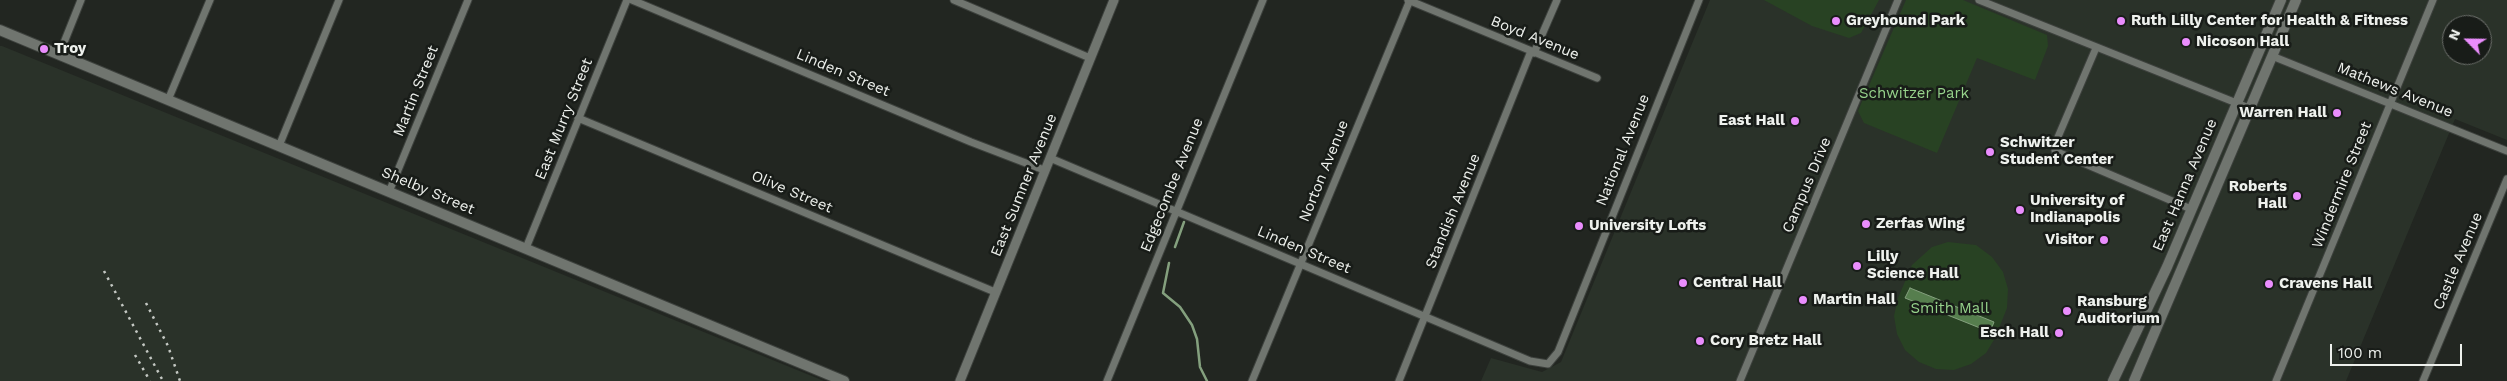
<!DOCTYPE html>
<html>
<head>
<meta charset="utf-8">
<style>
	body { margin:0 }
	#map { position:relative; width:2507px; height:381px; overflow:hidden; background:#222621; font-family:"Work Sans",sans-serif }
	canvas { display:block }
	.north { position:absolute; left:2442px; top:15px; width:50px; height:50px; box-sizing:border-box; background:#181c18; border:1px solid #6e716d; border-radius:50%; rotate:293deg; font-size:14px; font-weight:700; line-height:20px; text-align:center; color:#eef1ed }
	.north::after { content:''; display:block; margin:auto; width:18px; height:22px; background:#ea8dfd; clip-path:polygon(50% 0,100% 100%,50% 72%,0 100%) }
	.scale { position:absolute; left:2330px; top:344px; width:132px; height:22px; box-sizing:border-box; border:2px solid #eef1ed; border-top:0; padding-left:6px; font-size:15px; line-height:18px; white-space:nowrap; color:#eef1ed; -webkit-text-stroke:4px #181c18; paint-order:stroke }
</style>
</head>
<body>
<div id="map">
<canvas width="2507" height="381"></canvas>
<div class="north">N</div>
<div class="scale">100 m</div>
</div>
<script>
const c = document.querySelector('canvas').getContext('2d');
c.lineJoin = 'round';
function fill(path, color) { c.fillStyle = color; c.fill(path, 'evenodd'); }
const toPath = rows => new Path2D(rows.map(r => 'M' + r).join(''));
function stroke(path, color, width, dash) { c.strokeStyle = color; c.lineWidth = width; c.lineCap = dash ? 'butt' : 'round'; c.setLineDash(dash || []); c.stroke(path); }
function label(font, color, halo, rows, align = 'center') {
  c.font = font + ' "Work Sans",sans-serif'; c.lineWidth = 5; c.setLineDash([]); c.textBaseline = 'middle'; c.strokeStyle = halo; c.fillStyle = color; for (const [text, x, y, turn = 0] of rows) {
    c.save(); c.translate(x, y); c.rotate((+turn || 0) * Math.PI / 180); c.textAlign = isNaN(turn) ? turn : align; if (halo) c.strokeText(text, 0, 0); c.fillText(text, 0, 0); c.restore();
  }
}
const built = toPath([
	[1710,0,2507,0,2507,140,2455,119,2346,381,1481,381,1491,358,1542,372,1561,362],
	[2452,25,2482,25,2482,55,2452,55],
	[0,46,2,46,824,381,0,381]
]);
const green = toPath([
	[1764,0,1879,0,1861,33,1849,38,1812,26],
	[1906,0,1963,0,2047,35,2048,46,2035,80,1977,58,1937,153,1864,123,1858,111],
	[1948,242,1976,245,1992,257,2003,272,2008,289,2007,308,1995,338,1986,353,1971,364,1954,370,1936,369,1919,362,1905,350,1897,334,1894,316,1898,298,1912,265,1932,247]
]);
const water = toPath([
	[1910,288,1994,322,1990,332,1905,298,1910,288]
]);
const stream = toPath([
	[1175,247,1184,222],
	[1169,263,1163,293,1180,307,1192,325,1197,339,1200,367,1207,381]
]);
const minor = toPath([
	[632,0,971,142,1044,170],
	[954,0,1090,58],
	[1408,0,1597,78],
	[1979,0,2249,108],
	[2096,48,2055,144,2055,151,2191,209],
	[1534,53,1557,0],
	[59,55,81,0],
	[2272,56,2507,151],
	[168,100,210,0],
	[578,118,995,292],
	[279,146,339,0],
	[1050,158,1530,361,1548,364,1558,352,1699,0],
	[389,192,468,0],
	[526,248,627,0],
	[1107,381,1263,0],
	[1252,381,1410,0],
	[1399,381,1531,51],
	[1740,381,1898,0],
	[2276,381,2433,0],
	[2423,381,2507,179]
]);
const tertiary = toPath([
	[960,381,1114,0]
]);
const secondary = toPath([
	[0,30,844,381],
	[2113,381,2167,267,2281,0],
	[2134,381,2296,0]
]);
const rail = toPath([
	[104,271,163,381],
	[146,303,168,346,180,381],
	[135,355,150,381]
]);
const markers = [
	[1836,21,5,"#ea8dfd"],
	[2121,21,5,"#ea8dfd"],
	[2186,42,5,"#ea8dfd"],
	[44,49,5,"#ea8dfd"],
	[2337,113,5,"#ea8dfd"],
	[1795,121,5,"#ea8dfd"],
	[1990,152,5,"#ea8dfd"],
	[2297,196,5,"#ea8dfd"],
	[2020,210,5,"#ea8dfd"],
	[1866,224,5,"#ea8dfd"],
	[1579,226,5,"#ea8dfd"],
	[2104,240,5,"#ea8dfd"],
	[1857,266,5,"#ea8dfd"],
	[1683,283,5,"#ea8dfd"],
	[2269,284,5,"#ea8dfd"],
	[1803,300,5,"#ea8dfd"],
	[2067,311,5,"#ea8dfd"],
	[2059,333,5,"#ea8dfd"],
	[1700,341,5,"#ea8dfd"]
];
const poiNames = [
	["Greyhound Park",1846,21],
	["Ruth Lilly Center for Health & Fitness",2131,21],
	["Nicoson Hall",2196,42],
	["Troy",54,49],
	["Warren Hall",2327,113,"right"],
	["East Hall",1785,121,"right"],
	["Schwitzer",2000,143],
	["Student Center",2000,160],
	["Roberts",2287,187,"right"],
	["Hall",2287,204,"right"],
	["University of",2030,201],
	["Indianapolis",2030,218],
	["Zerfas Wing",1876,224],
	["University Lofts",1589,226],
	["Visitor",2094,240,"right"],
	["Lilly",1867,257],
	["Science Hall",1867,274],
	["Central Hall",1693,283],
	["Cravens Hall",2279,284],
	["Martin Hall",1813,300],
	["Ransburg",2077,302],
	["Auditorium",2077,319],
	["Esch Hall",2049,333,"right"],
	["Cory Bretz Hall",1710,341]
];
const streetNames = [
	["Boyd Avenue",1535,38,22],
	["Linden Street",843,73,23],
	["Mathews Avenue",2395,90,22],
	["Martin Street",416,91,-68],
	["East Murry Street",564,119,-68],
	["National Avenue",1623,150,-68],
	["Norton Avenue",1324,171,-68],
	["East Sumner Avenue",1024,185,-68],
	["Edgecombe Avenue",1172,185,-68],
	["Campus Drive",1807,185,-67],
	["East Hanna Avenue",2185,185,-67],
	["Windermire Street",2342,185,-68],
	["Shelby Street",428,191,23],
	["Olive Street",792,192,23],
	["Standish Avenue",1453,211,-68],
	["Linden Street",1304,250,23],
	["Castle Avenue",2458,261,-67]
];
const parkNames = [
	["Schwitzer Park",1914,94],
	["Smith Mall",1950,309]
];
fill(built, '#2a3229');
fill(green, '#284223');
fill(water, '#567e4e');
stroke(water, '#84a07e', 1);
stroke(stream, '#84a07e', 2.5);
stroke(minor, '#3d413d', 9);
stroke(tertiary, '#3d413d', 11);
stroke(secondary, '#3d413d', 12);
stroke(minor, '#70756f', 7);
stroke(tertiary, '#70756f', 9);
stroke(secondary, '#70756f', 10);
stroke(rail, '#c4c8c3', 2.5, [2.5, 5]);
for (const [x, y, r, color] of markers) { const dot = new Path2D(); dot.arc(x, y, r, 0, 2 * Math.PI); c.fillStyle = color; c.fill(dot); stroke(dot, '#181c18', 2); }
label('bold 15px', '#eef1ed', '#181c18', poiNames, 'left');
label('15px', '#eef1ed', '#181c18', streetNames);
label('15px', '#96d28b', '#181c18', parkNames);
</script>
</body>
</html>
